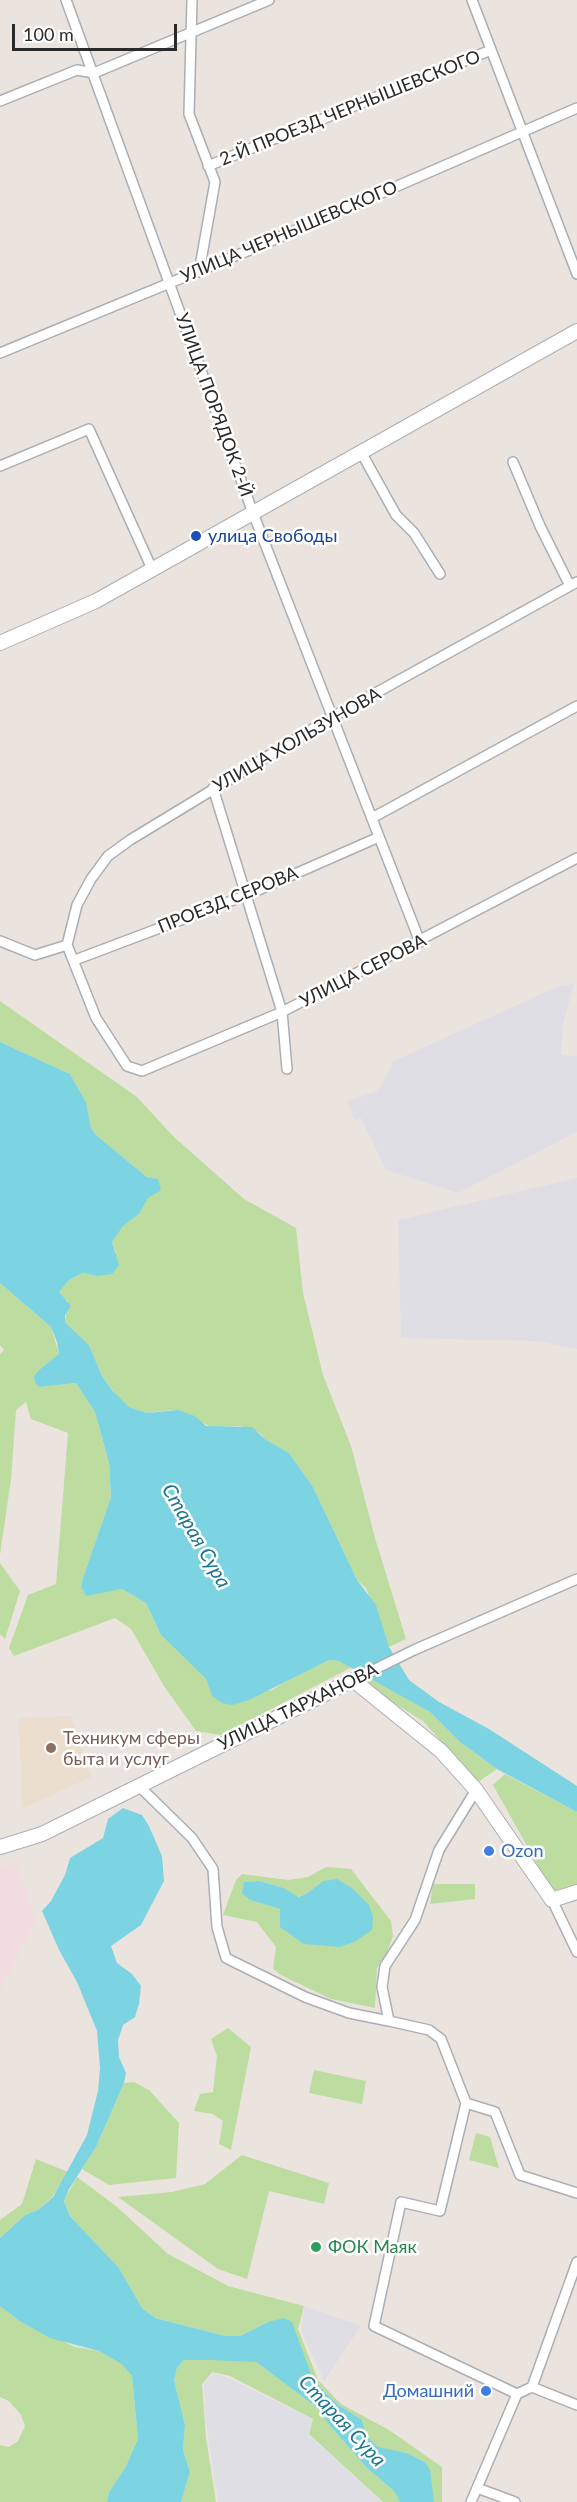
<!DOCTYPE html>
<html>
<head>
<meta charset="utf-8">
<style>
	body { margin:0 }
	#map { position:relative; width:577px; height:2502px; overflow:hidden; background:#ebe4de; font-family:Lato,sans-serif }
	canvas { display:block }
	.scale { position:absolute; left:12px; top:24px; width:165px; height:27px; box-sizing:border-box; border:3px solid #2a2a2a; border-top:0; padding-left:8px; font-size:18px; line-height:21px; white-space:nowrap; color:#2a2a2a; -webkit-text-stroke:4px #fff; paint-order:stroke }
</style>
</head>
<body>
<div id="map">
<canvas width="577" height="2502"></canvas>
<div class="scale">100 m</div>
</div>
<script>
const c = document.querySelector('canvas').getContext('2d');
c.lineJoin = 'round';
function fill(path, color) { c.fillStyle = color; c.fill(path, 'evenodd'); }
const toPath = rows => new Path2D(rows.map(r => 'M' + r).join(''));
function stroke(path, color, width, dash) { c.strokeStyle = color; c.lineWidth = width; c.lineCap = dash ? 'butt' : 'round'; c.setLineDash(dash || []); c.stroke(path); }
function label(font, color, halo, rows, align = 'center') {
  c.font = font + ' Lato,sans-serif'; c.lineWidth = 5; c.setLineDash([]); c.textBaseline = 'middle'; c.strokeStyle = halo; c.fillStyle = color; for (const [text, x, y, turn = 0] of rows) {
    c.save(); c.translate(x, y); c.rotate((+turn || 0) * Math.PI / 180); c.textAlign = isNaN(turn) ? turn : align; if (halo) c.strokeText(text, 0, 0); c.fillText(text, 0, 0); c.restore();
  }
}
const industrial = toPath([
	[574,984,563,1024,561,1055,577,1056,577,1132,458,1193,386,1170,361,1118,355,1120,347,1101,378,1091,394,1061,559,986],
	[577,1178,577,1349,536,1341,401,1338,398,1220],
	[304,2306,361,2326,324,2381,302,2332],
	[212,2373,229,2378,312,2419,308,2434,382,2502,218,2502,206,2422,204,2384]
]);
const education = toPath([
	[71,1716,91,1777,22,1809,19,1718]
]);
const medical = toPath([
	[17,1864,36,1919,0,1991,0,1866]
]);
const green = toPath([
	[0,1001,137,1097,174,1137,244,1199,296,1228,303,1293,323,1375,351,1446,375,1538,406,1639,389,1647,366,1588,357,1580,313,1487,289,1453,265,1439,260,1433,241,1426,212,1427,198,1421,195,1416,172,1410,147,1413,129,1407,121,1401,102,1376,89,1345,65,1322,68,1301,61,1297,59,1292,69,1280,83,1273,97,1276,116,1253,112,1242,123,1225,139,1214,158,1179,147,1177,96,1135,91,1128,86,1102,70,1074,0,1042],
	[0,1283,51,1327,59,1354,40,1369,40,1387,76,1383,95,1412,109,1463,111,1497,83,1578,81,1587,86,1595,122,1589,146,1603,161,1635,206,1679,212,1696,272,1690,299,1674,329,1660,339,1661,352,1667,221,1735,196,1731,164,1686,131,1629,115,1618,14,1656,9,1648,28,1595,56,1584,68,1433,31,1419,26,1402,16,1410,11,1479,0,1555,0,1354,4,1350,0,1345],
	[0,1563,20,1591,5,1639,0,1634],
	[370,1677,430,1712,460,1742,497,1769,478,1782,423,1721,365,1685],
	[505,1774,577,1812,577,1890,558,1891,551,1889,493,1785],
	[326,1867,351,1869,391,1921,393,1936,387,1953,377,1968,375,2008,331,1999,281,1975,273,1969,276,1947,257,1922,223,1915,236,1880,242,1874,288,1880,308,1877],
	[259,1881,284,1888,297,1897,306,1894,323,1881,281,1927,280,1909,251,1900,243,1893,244,1882],
	[433,1884,475,1884,475,1899,430,1904],
	[228,2028,251,2047,231,2150,219,2144,223,2121,213,2114,194,2111,200,2094,213,2092,217,2056,211,2039],
	[314,2070,366,2081,362,2104,309,2093],
	[134,2082,149,2090,179,2123,176,2178,109,2185,82,2169,96,2147,124,2083],
	[476,2133,490,2137,499,2168,469,2160],
	[242,2155,329,2183,324,2204,269,2191,247,2279,218,2269,118,2197,172,2192,205,2184],
	[36,2159,68,2172,52,2197,38,2210,25,2215,0,2238,0,2220,22,2204],
	[77,2177,116,2206,168,2254,228,2286,304,2306,298,2329,318,2380,341,2404,389,2430,442,2467,442,2502,434,2502,425,2462,407,2453,378,2448,367,2437,362,2420,340,2406,314,2382,309,2370,268,2322,240,2336,226,2336,155,2318,142,2308,119,2268,70,2216,64,2200],
	[0,2306,18,2320,75,2347,99,2351,123,2364,132,2376,138,2439,125,2468,109,2492,107,2502,0,2502,0,2445,9,2447,18,2441,25,2426,21,2415,9,2401,0,2397],
	[184,2360,244,2360,256,2362,323,2412,326,2421,366,2467,394,2491,400,2502,383,2502,309,2434,313,2419,230,2376,212,2372,202,2384,206,2438,216,2502,181,2502,190,2472,183,2450,185,2425,174,2380,177,2368]
]);
const water = toPath([
	[0,1042,70,1074,86,1102,91,1128,96,1135,147,1177,158,1179,161,1190,148,1198,139,1214,123,1226,112,1242,119,1265,112,1274,97,1276,83,1273,69,1280,59,1292,71,1306,65,1315,65,1322,89,1345,102,1376,112,1390,129,1407,147,1413,178,1410,195,1416,206,1426,252,1427,265,1439,289,1453,313,1487,357,1580,376,1605,389,1647,409,1680,439,1702,489,1729,577,1786,577,1812,497,1769,460,1742,430,1712,339,1661,329,1660,249,1700,232,1705,222,1703,212,1696,206,1679,161,1635,146,1603,122,1589,86,1596,81,1587,83,1578,111,1497,109,1463,95,1412,76,1383,40,1387,35,1383,34,1376,40,1369,59,1354,57,1342,51,1327,0,1283],
	[123,1808,142,1815,149,1826,162,1856,164,1881,141,1925,111,1946,117,1963,132,1974,141,1986,139,2004,135,2017,123,2025,118,2040,119,2057,126,2073,124,2083,96,2147,69,2189,64,2201,70,2216,119,2268,142,2308,155,2318,226,2336,240,2336,268,2322,284,2318,292,2322,314,2382,340,2406,362,2420,367,2437,378,2447,407,2453,425,2462,430,2470,434,2502,400,2502,394,2491,366,2467,326,2421,323,2412,256,2362,210,2360,184,2360,177,2368,174,2380,185,2425,183,2450,190,2472,181,2502,107,2502,109,2492,125,2468,138,2439,132,2376,122,2364,99,2351,50,2338,18,2320,0,2306,0,2238,25,2215,38,2210,53,2197,87,2135,98,2091,100,2068,97,2031,77,1982,59,1950,42,1911,51,1901,65,1875,70,1858,103,1838,108,1819],
	[337,1879,352,1888,369,1905,373,1917,372,1930,356,1941,340,1947,304,1944,280,1927,280,1909,250,1900,242,1893,244,1882,259,1881,284,1888,298,1897,306,1894,323,1881]
]);
const street = toPath([
	[66,0,253,513,420,942],
	[192,0,189,114,215,182,199,272],
	[472,0,577,274],
	[0,101,77,70,94,73,269,0],
	[208,166,491,50],
	[0,353,257,247,577,108],
	[361,452,396,515,414,533,440,574],
	[513,462,540,526,570,586],
	[0,466,89,429,152,569],
	[213,788,282,1012,287,1069],
	[372,818,577,706],
	[0,941,35,955,67,945],
	[67,945,77,905,91,879,108,856,130,840,334,716,577,582],
	[67,945,96,1018,127,1066,142,1071,282,1012,577,858],
	[75,960,247,895,379,837],
	[353,1680,414,1650,577,1579],
	[139,1786,192,1838,213,1869,217,1927,226,1958,305,1997,349,2013,389,2021],
	[476,1790,439,1850,415,1920,385,1966,382,1987,389,2021,429,2030,441,2039,466,2103,495,2112,520,2175,577,2193],
	[552,1900,577,1952],
	[466,2103,440,2211,401,2202,374,2326,517,2394],
	[532,2387,577,2405],
	[477,2488,515,2502],
	[471,2502,517,2394,532,2387,577,2262]
]);
const secondary = toPath([
	[0,643,96,601,577,331],
	[0,1847,42,1834,353,1680,441,1751,476,1790,552,1900,577,1892]
]);
const markers = [
	[196,536,6,"#1a4fb4"],
	[51,1748,6,"#8d6e63"],
	[489,1851,6,"#3f7fe0"],
	[316,2247,6,"#2e9e5b"],
	[486,2391,6,"#3f7fe0"]
];
const streetNames = [
	["2-Й ПРОЕЗД ЧЕРНЫШЕВСКОГО",350,108,-22],
	["УЛИЦА ЧЕРНЫШЕВСКОГО",289,232,-23],
	["УЛИЦА ПОРЯДОК 2-Й",214,405,70],
	["УЛИЦА ХОЛЬЗУНОВА",297,740,-30],
	["ПРОЕЗД СЕРОВА",228,900,-22],
	["УЛИЦА СЕРОВА",363,971,-27],
	["УЛИЦА ТАРХАНОВА",298,1707,-26]
];
const transitNames = [
	["улица Свободы",208,536]
];
const educationNames = [
	["Техникум сферы",63,1738],
	["быта и услуг",63,1759]
];
const shopNames = [
	["Ozon",501,1851],
	["Домашний",474,2391,"right"]
];
const leisureNames = [
	["ФОК Маяк",328,2247]
];
const waterNames = [
	["Старая Сура",196,1536,60],
	["Старая Сура",342,2421,47]
];
fill(industrial, '#dfdee4');
fill(education, '#ebdecf');
fill(medical, '#f1dce0');
fill(green, '#bcdca0');
fill(water, '#7cd4e2');
stroke(street, '#aaaeb5', 12);
stroke(secondary, '#aaaeb5', 16);
stroke(street, '#fff', 9);
stroke(secondary, '#fff', 14);
for (const [x, y, r, color] of markers) { const dot = new Path2D(); dot.arc(x, y, r, 0, 2 * Math.PI); c.fillStyle = color; c.fill(dot); stroke(dot, '#fff', 2); }
label('18px', '#2a2a2a', '#fff', streetNames);
label('18px', '#164399', '#fff', transitNames, 'left');
label('18px', '#785e54', '#fff', educationNames, 'left');
label('18px', '#366cbe', '#fff', shopNames, 'left');
label('18px', '#27864d', '#fff', leisureNames, 'left');
label('italic 20px', '#1b758d', '#fff', waterNames);
</script>
</body>
</html>
